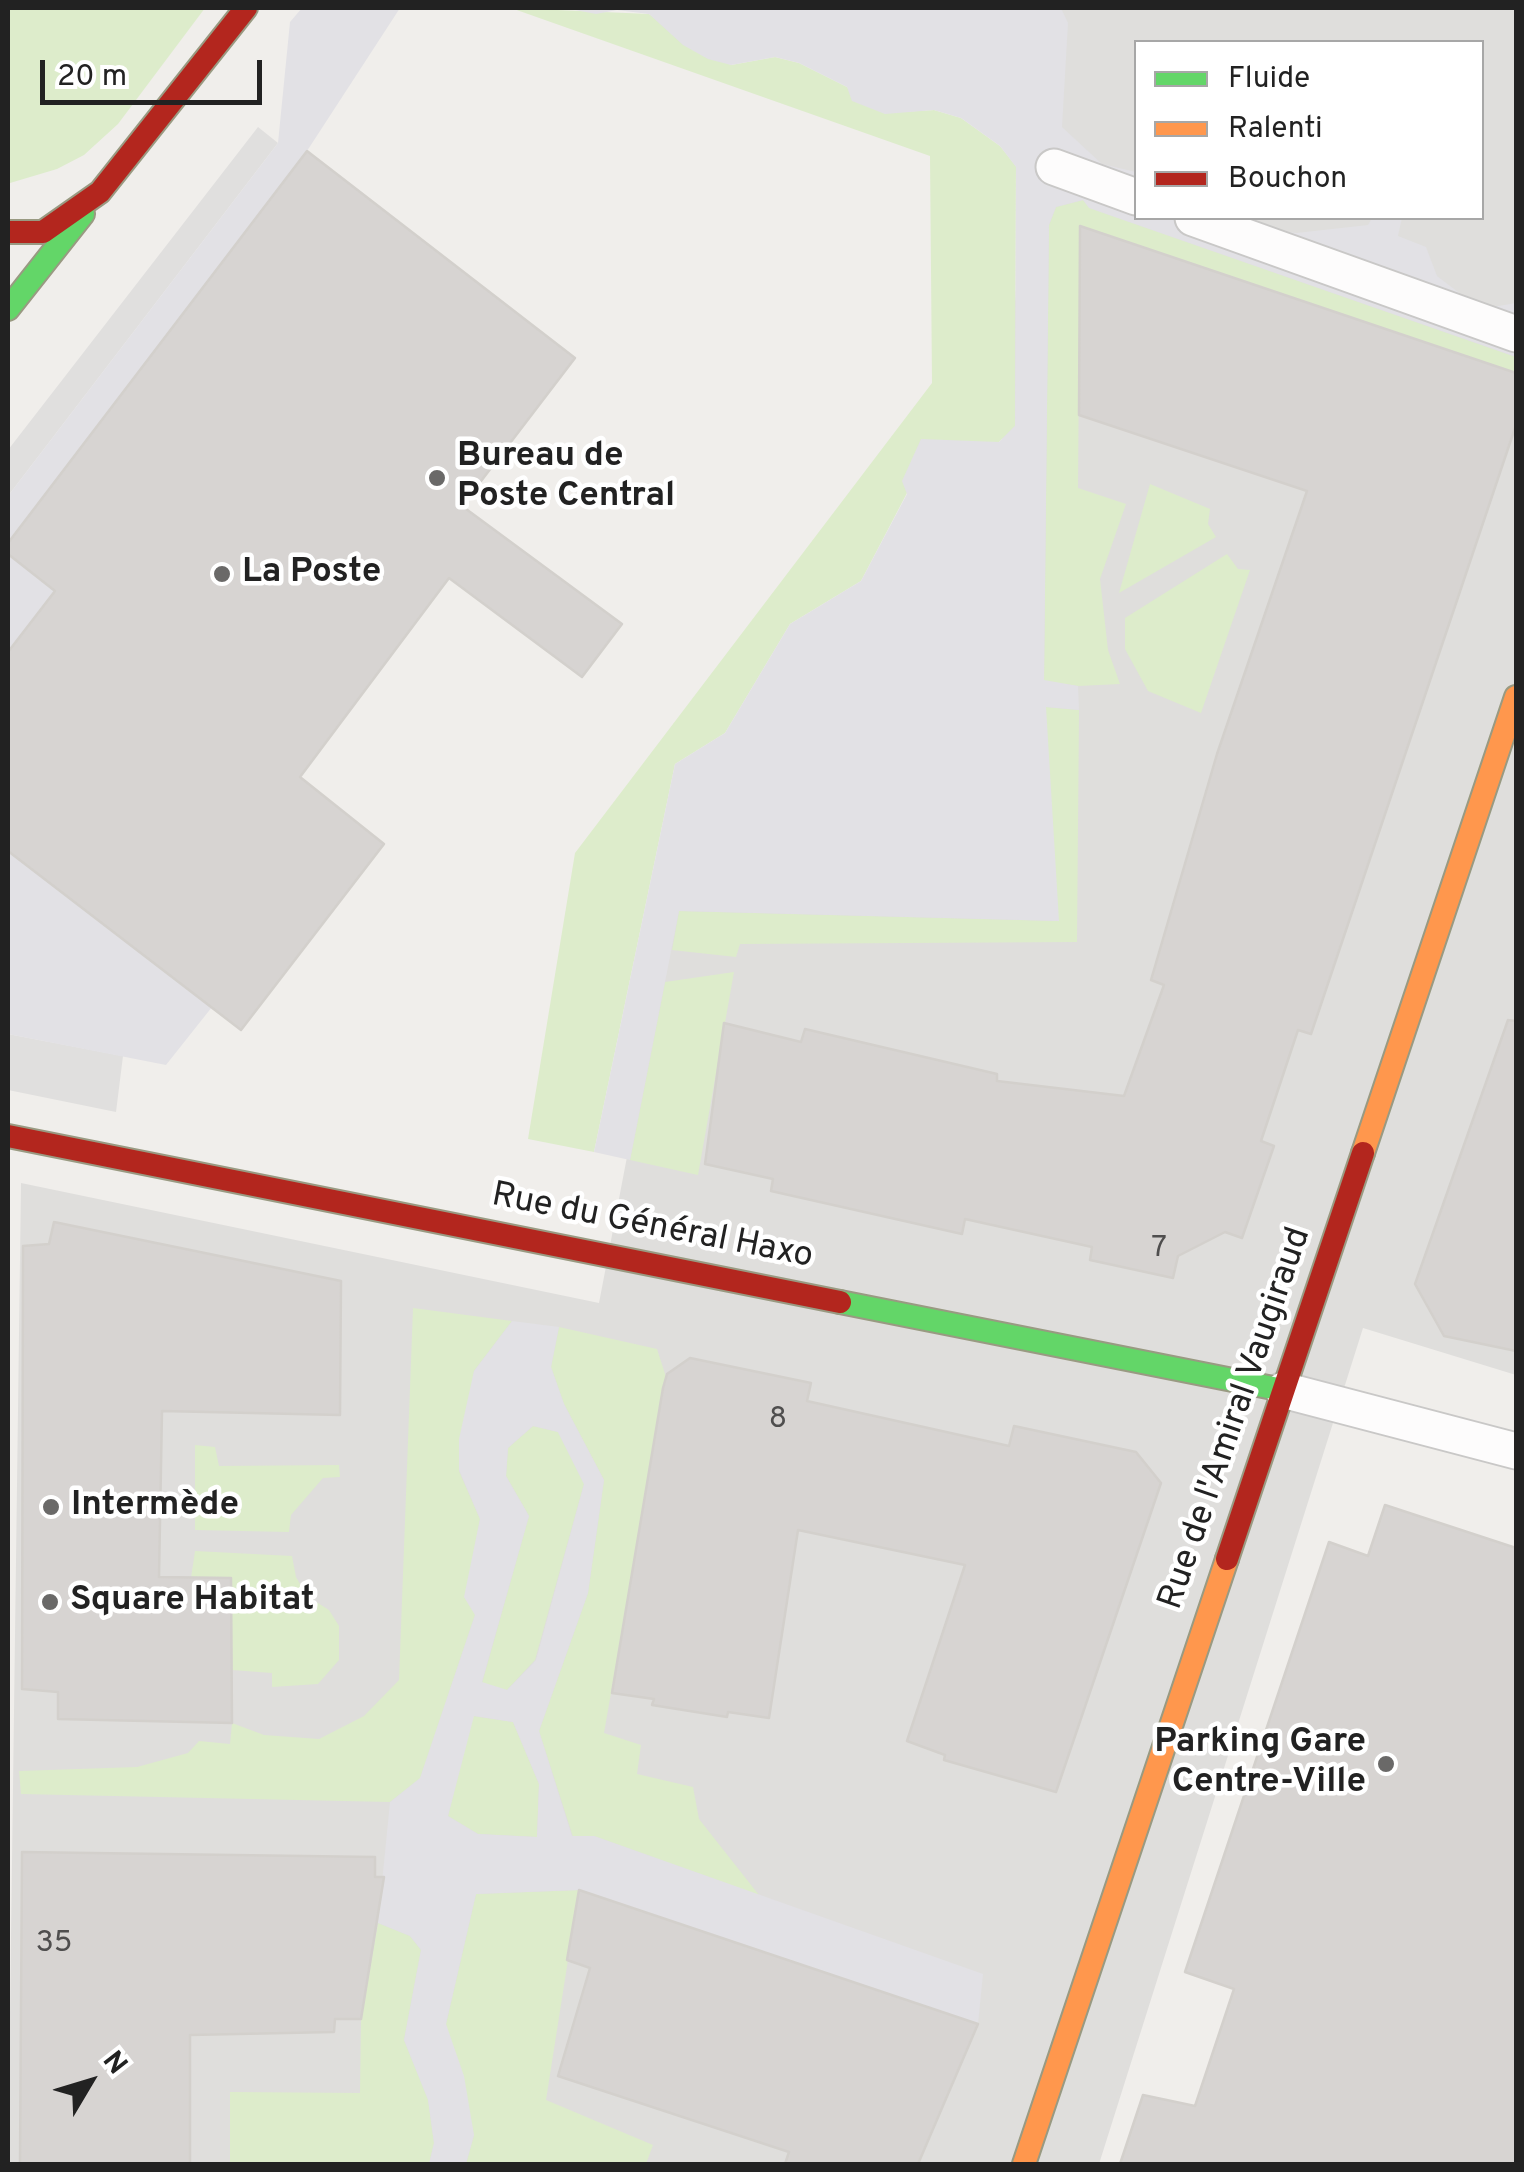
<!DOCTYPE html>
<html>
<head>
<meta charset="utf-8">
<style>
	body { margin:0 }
	#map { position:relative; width:1524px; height:2172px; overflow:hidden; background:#f0eeeb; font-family:Overpass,sans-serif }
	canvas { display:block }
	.frame { position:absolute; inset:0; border:10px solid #222; pointer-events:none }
	.legend { position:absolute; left:1134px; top:40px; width:350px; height:180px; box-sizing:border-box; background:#fff; border:2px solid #a7a7a7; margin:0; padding:12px 18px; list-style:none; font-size:30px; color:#222 }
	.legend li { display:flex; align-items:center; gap:20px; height:50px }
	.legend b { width:50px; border:2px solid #a7a7a7 }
	.north { position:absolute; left:40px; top:2032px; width:100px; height:100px; -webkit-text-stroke:8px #fff; paint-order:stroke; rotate:52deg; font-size:28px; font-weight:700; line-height:40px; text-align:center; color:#222 }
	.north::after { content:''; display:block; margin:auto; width:35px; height:45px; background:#222; clip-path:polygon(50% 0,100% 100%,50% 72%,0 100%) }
	.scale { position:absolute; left:40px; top:60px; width:222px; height:45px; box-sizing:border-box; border:5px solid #222; border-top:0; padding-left:12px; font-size:30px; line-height:35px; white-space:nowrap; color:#222; -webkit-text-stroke:8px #fff; paint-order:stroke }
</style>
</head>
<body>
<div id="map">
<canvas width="1524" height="2172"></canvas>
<div class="frame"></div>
<ul class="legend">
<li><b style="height:12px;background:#63d668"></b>Fluide</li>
<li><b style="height:12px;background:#ff974d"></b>Ralenti</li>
<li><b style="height:12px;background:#b3261e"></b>Bouchon</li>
</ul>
<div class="north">N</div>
<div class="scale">20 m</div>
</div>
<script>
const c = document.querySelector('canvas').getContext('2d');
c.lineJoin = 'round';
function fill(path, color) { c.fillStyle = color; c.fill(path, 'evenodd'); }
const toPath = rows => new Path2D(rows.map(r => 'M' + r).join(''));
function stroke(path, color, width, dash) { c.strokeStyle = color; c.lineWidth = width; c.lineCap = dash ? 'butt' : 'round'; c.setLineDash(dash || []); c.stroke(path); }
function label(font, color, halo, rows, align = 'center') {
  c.font = font + ' Overpass,sans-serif'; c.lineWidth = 9; c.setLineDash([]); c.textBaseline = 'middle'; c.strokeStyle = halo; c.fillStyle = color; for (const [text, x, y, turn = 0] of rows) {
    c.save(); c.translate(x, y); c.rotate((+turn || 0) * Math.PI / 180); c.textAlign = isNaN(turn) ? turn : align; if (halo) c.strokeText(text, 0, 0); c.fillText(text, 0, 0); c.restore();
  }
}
const residential = toPath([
	[1042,8,1516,8,1516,1375,1363,1328,1099,2164,8,2164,21,1183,599,1303,700,776,1001,453],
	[1136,42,1482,42,1482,218,1136,218]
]);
const grass = toPath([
	[8,8,205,8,118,124,84,155,57,169,10,183],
	[511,8,649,14,731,65,775,57,799,63,847,87,885,113,934,110,961,118,1000,146,1016,166,1015,426,999,442,907,493,861,581,790,624,725,733,675,764,594,1152,528,1139,575,853,932,383,930,156],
	[1083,200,1090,208,1516,357,1516,373,1080,226,1078,488,1126,504,1100,579,1108,650,1120,684,1078,686,1044,681,1049,225,1056,207],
	[1150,484,1210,509,1208,524,1216,537,1119,593],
	[1227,554,1238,569,1250,570,1201,713,1148,691,1125,649,1125,618],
	[1045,707,1079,710,1077,942,740,944,736,957,672,950,679,911,1058,921],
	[734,972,698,1175,630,1160,665,982],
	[413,1308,512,1321,474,1371,459,1471,480,1519,467,1588,475,1615,420,1779,390,1802,21,1794,19,1771,137,1767,188,1753,199,1741,230,1744,232,1723,264,1735,319,1739,364,1716,399,1680],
	[559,1327,657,1349,666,1377,604,1733,641,1745,637,1774,693,1787,699,1819,759,1895,594,1836,573,1837,539,1731,588,1593,604,1480,564,1404,551,1367],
	[533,1426,558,1432,584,1484,535,1660,507,1690,482,1683,529,1516,506,1476,508,1448],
	[195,1445,215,1447,219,1466,339,1465,340,1477,323,1478,291,1515,289,1532,195,1530],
	[195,1551,292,1556,296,1577,307,1596,329,1610,339,1626,339,1660,318,1684,272,1687,272,1673,232,1670,231,1579,191,1578],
	[473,1716,513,1722,539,1784,537,1837,478,1834,448,1816],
	[579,1890,546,2100,653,2145,646,2164,466,2164,474,2135,446,2024,476,1894],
	[378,1923,410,1936,421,1950,404,2040,428,2099,434,2143,429,2164,230,2164,230,2092,360,2093,361,2019]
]);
const parking = toPath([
	[258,127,278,143,8,496,8,450],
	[8,1034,123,1056,116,1112,8,1090]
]);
const plaza = toPath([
	[302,8,400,8,307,151,8,543,8,496,278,143,290,22],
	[565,8,1061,8,1068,23,1062,127,1102,164,1136,172,1136,218,1247,218,1266,229,1296,233,1368,225,1372,218,1402,218,1398,236,1426,247,1437,276,1462,295,1493,307,1516,303,1516,357,1089,208,1083,200,1056,207,1049,225,1044,680,1078,686,1079,710,1046,707,1059,921,679,911,630,1160,594,1152,675,764,725,733,790,624,861,581,907,494,902,481,921,439,999,442,1015,426,1016,167,1000,146,961,118,934,110,885,114,852,101,847,87,799,63,775,57,731,65,708,59,683,45,649,14,617,10,596,14],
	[8,554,55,591,8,652],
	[8,851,212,1007,166,1065,8,1034],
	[512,1321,559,1327,551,1367,564,1404,604,1480,588,1593,539,1731,572,1836,594,1836,983,1974,978,2024,580,1890,476,1894,446,2024,464,2076,474,2135,466,2164,429,2164,434,2143,428,2100,404,2040,421,1950,410,1936,378,1923,390,1802,420,1778,475,1615,464,1597,480,1519,459,1470,459,1439,474,1371],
	[533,1426,558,1432,584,1484,536,1660,507,1690,482,1682,529,1516,506,1476,508,1448],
	[474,1716,513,1722,539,1784,537,1837,478,1834,448,1816]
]);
const building = toPath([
	[307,151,575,358,462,506,622,624,582,677,449,578,300,777,384,844,241,1030,8,851,8,652,55,591,8,554,8,543,307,151],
	[1080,226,1516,373,1516,425,1311,1034,1298,1030,1261,1141,1274,1146,1242,1238,1225,1232,1178,1256,1173,1278,1090,1260,1092,1247,965,1219,962,1234,771,1191,773,1179,705,1164,724,1023,801,1042,805,1029,997,1074,997,1081,1124,1096,1164,985,1151,980,1217,754,1307,491,1079,415,1080,226],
	[1508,1020,1516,1021,1516,1351,1444,1336,1415,1284,1508,1020],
	[54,1222,341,1281,340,1415,162,1411,159,1577,231,1578,232,1723,58,1719,58,1692,22,1689,23,1246,49,1244,54,1222],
	[690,1358,811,1383,807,1401,1009,1446,1014,1426,1136,1452,1161,1483,1056,1792,944,1760,945,1755,907,1741,965,1565,798,1530,769,1718,728,1712,727,1717,652,1705,654,1699,612,1693,663,1388,667,1374,690,1358],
	[1385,1505,1516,1548,1516,2164,1120,2164,1143,2095,1195,2106,1234,1989,1185,1972,1329,1542,1368,1556,1385,1505],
	[22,1852,375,1857,375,1877,384,1877,361,2019,335,2019,334,2032,190,2035,190,2164,20,2164,22,1852],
	[579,1890,978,2024,918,2164,785,2164,789,2152,558,2076,590,1968,567,1960,579,1890]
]);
const lane = toPath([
	[1054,167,1136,197],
	[1193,218,1516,334],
	[1283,1390,1516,1451]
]);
const fast = toPath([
	[8,309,83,214],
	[840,1302,1283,1390]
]);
const slow = toPath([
	[1363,1153,1516,697],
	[1024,2164,1227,1559]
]);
const jam = toPath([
	[8,232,43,232,100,192,246,8],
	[8,1136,840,1302],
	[1227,1559,1363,1153]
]);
const markers = [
	[437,478,10,"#6a6968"],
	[222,574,10,"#6a6968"],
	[51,1507,10,"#6a6968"],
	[50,1602,10,"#6a6968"],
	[1386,1764,10,"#6a6968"]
];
const numberNames = [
	["7",1159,1250],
	["8",778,1421],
	["35",54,1945]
];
const poiNames = [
	["Bureau de",457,458],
	["Poste Central",457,498],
	["La Poste",242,574],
	["Intermède",71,1507],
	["Square Habitat",70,1602],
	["Parking Gare",1366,1744,"right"],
	["Centre-Ville",1366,1784,"right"]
];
const streetNames = [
	["Rue du Général Haxo",652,1228,11],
	["Rue de l'Amiral Vaugiraud",1237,1419,-71]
];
fill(residential, '#dfdedc');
fill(grass, '#ddeccb');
fill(parking, '#e0dfde');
fill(plaza, '#e2e1e5');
fill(building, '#d7d4d2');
stroke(building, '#d3d0cc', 2.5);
stroke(lane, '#c9c8c7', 39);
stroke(fast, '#999a82', 26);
stroke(slow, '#999a82', 26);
stroke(jam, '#999a82', 26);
stroke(lane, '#fdfcfc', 35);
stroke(fast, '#63d668', 22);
stroke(slow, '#ff974d', 22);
stroke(jam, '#b3261e', 22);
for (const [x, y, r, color] of markers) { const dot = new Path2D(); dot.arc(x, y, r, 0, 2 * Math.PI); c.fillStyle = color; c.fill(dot); stroke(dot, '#fff', 4); }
label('30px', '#4f4e4e', null, numberNames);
label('bold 35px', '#222', '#fff', poiNames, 'left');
label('35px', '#222', '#fff', streetNames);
</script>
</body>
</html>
